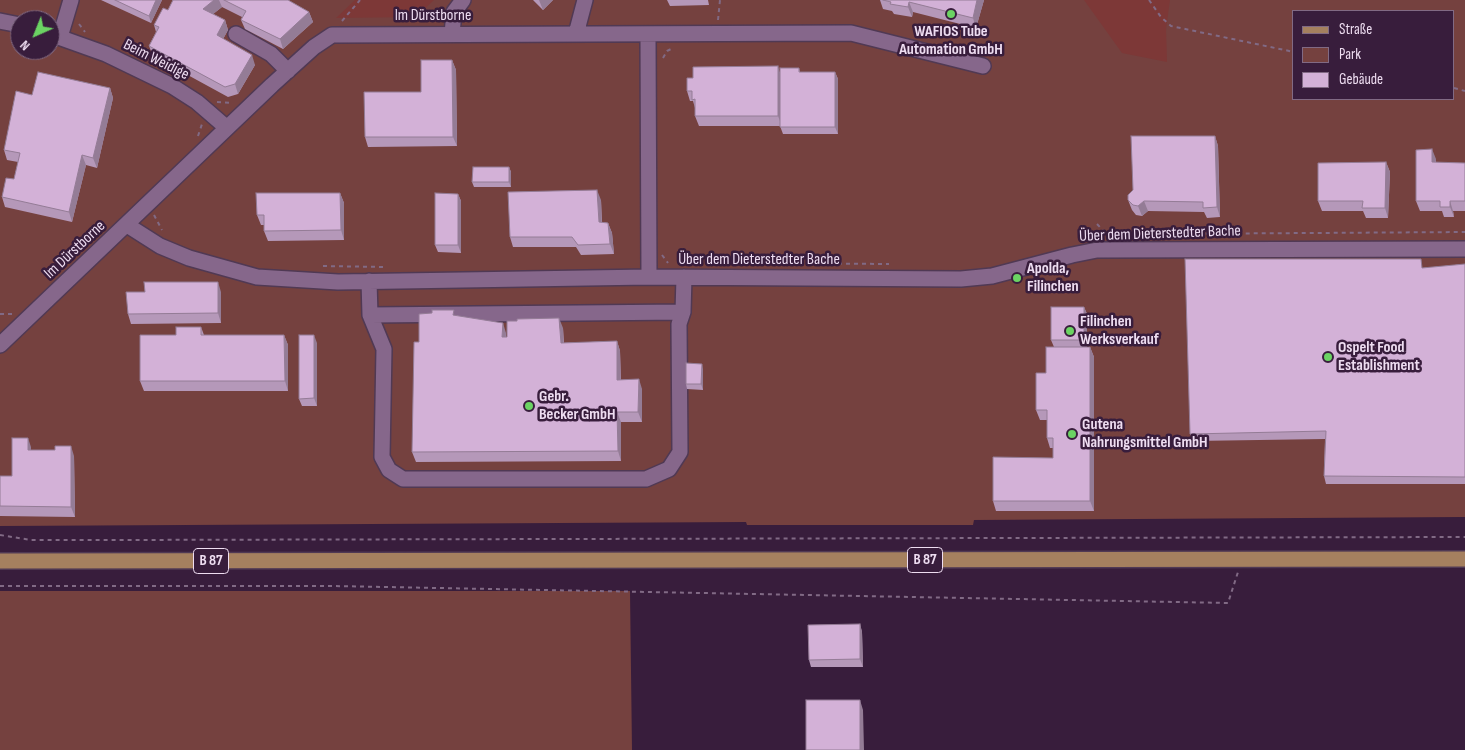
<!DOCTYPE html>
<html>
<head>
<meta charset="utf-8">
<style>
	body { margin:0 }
	#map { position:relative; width:1465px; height:750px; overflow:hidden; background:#381d3c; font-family:"Sofia Sans Condensed",sans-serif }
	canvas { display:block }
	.legend { position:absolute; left:1292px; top:10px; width:162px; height:90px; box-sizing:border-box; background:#381d3c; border:1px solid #816a84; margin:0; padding:6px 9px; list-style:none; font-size:15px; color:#eeddf1 }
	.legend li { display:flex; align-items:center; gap:10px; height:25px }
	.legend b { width:25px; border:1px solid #816a84 }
	.north { position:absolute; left:10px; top:10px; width:50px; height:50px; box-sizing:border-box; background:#381d3c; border:1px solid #816a84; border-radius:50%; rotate:224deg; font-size:14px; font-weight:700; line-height:20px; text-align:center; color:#eeddf1 }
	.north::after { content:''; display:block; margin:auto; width:18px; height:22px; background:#6bd363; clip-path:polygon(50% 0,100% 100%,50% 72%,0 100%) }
</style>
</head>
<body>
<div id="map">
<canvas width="1465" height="750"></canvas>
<ul class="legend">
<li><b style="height:6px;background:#a5805f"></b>Straße</li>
<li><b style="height:14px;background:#75413f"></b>Park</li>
<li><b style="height:14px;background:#d3b1d7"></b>Gebäude</li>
</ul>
<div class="north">N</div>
</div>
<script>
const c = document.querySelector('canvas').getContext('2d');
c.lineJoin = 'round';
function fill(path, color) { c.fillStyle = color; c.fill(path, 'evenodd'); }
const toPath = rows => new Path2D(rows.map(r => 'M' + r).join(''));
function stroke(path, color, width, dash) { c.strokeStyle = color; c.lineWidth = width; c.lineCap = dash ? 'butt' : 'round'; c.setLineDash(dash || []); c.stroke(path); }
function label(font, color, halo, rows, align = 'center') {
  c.font = font + ' "Sofia Sans Condensed",sans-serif'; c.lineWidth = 5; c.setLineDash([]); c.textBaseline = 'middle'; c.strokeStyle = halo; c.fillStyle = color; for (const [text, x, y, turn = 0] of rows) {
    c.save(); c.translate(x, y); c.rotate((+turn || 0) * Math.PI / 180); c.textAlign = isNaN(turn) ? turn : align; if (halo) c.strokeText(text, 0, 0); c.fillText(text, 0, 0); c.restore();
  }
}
const green = toPath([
	[0,0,1465,0,1465,517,974,520,973,525,747,525,746,522,0,526],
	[1294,11,1454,11,1454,99,1294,99],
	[20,20,50,20,50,50,20,50],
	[0,591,630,591,632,750,0,750]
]);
const forest = toPath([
	[355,0,434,0,416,17,336,18],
	[1084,0,1170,0,1166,29,1167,62,1122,53]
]);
const path = toPath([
	[1149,0,1161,17,1171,26,1294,52],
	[32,18,46,20,52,16],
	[718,20,720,0],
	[342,21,360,0],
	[79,24,85,32],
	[663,58,667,51,673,48],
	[1454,88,1465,91],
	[217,102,233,103],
	[198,136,202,124],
	[154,215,162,230],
	[1097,224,1108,236],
	[1150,236,1157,234,1465,232],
	[662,255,668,263],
	[766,263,889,264],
	[323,266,383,267],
	[0,314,12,314],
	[0,535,31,540,109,540,1465,537],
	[0,586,333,586,1228,603,1238,572]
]);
const minor = toPath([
	[0,21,20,25],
	[50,34,106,54,172,86,197,102,227,128],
	[236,34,271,54,288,71],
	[452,34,454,12,463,0],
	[576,34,585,0],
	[648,35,649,277],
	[60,37,71,0],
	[127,225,160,246,189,258,257,277,338,282,649,277,961,279,992,276,1072,255,1097,250,1465,249],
	[369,281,370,315,683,312,684,277],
	[370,315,384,349,382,457,389,470,403,479,646,479,669,469,680,452,679,324,683,312],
	[0,345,272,85,314,47,332,35,851,33,983,66]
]);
const major = toPath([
	[0,561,1465,559]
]);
const wall = toPath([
	[101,0,162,0,151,23],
	[173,0,288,0,309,12,313,22,283,49,245,29,241,20,242,17,222,7,213,14,225,20,228,30,223,39,255,65,238,94,228,97,153,56,149,46,156,32,154,25,168,10],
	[533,0,553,0,543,10],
	[667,0,708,0,709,5,670,6],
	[880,0,984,0,976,28,913,12,912,17,894,14,892,11,883,9],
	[452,60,456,70,457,146,368,147,365,137,421,92],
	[799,68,800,72,835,72,838,79,838,134,783,134,780,126,699,126,695,116,695,108,693,101,690,101,687,91],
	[110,88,113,98,97,168,86,165,72,222,5,207,2,197,14,179,18,162,7,160,4,150,32,95],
	[1215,136,1218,146,1220,217,1207,218,1204,212,1148,211,1142,216,1136,215,1132,210,1128,200],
	[1436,159,1436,163,1465,163,1465,211,1453,211,1454,217,1444,217,1442,211,1420,211,1416,201],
	[1386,162,1390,172,1388,218,1366,218,1363,211,1322,211,1318,201],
	[509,167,511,172,511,187,474,187,472,182],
	[340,193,344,203,344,240,268,241,264,231,264,225,261,225,257,215],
	[458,194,461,201,461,253,438,252,435,245],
	[601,200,602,222,608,223,612,233,614,254,581,255,576,247,513,247,510,237],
	[1465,264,1465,484,1326,484,1324,476,1325,439,1193,441,1190,434,1424,268],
	[221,292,221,323,131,324,128,314],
	[1084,307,1087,314,1087,347,1090,347,1094,357,1094,511,996,511,993,501,1053,458,1053,448,1050,448,1047,438,1047,420,1040,420,1036,410,1054,347,1051,340],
	[456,315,506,333,506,337,563,328,564,343,617,341,620,351,621,380,642,389,642,422,621,422,621,461,416,462,412,452,419,342],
	[201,327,204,335,284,335,288,345,288,391,144,391,140,381,176,335],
	[317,343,317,406,302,406,299,399],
	[703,369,703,390,687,389,686,384],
	[31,447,31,450,74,456,75,517,0,516,0,476,12,476],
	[860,624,862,632,863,667,811,667,809,660]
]);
const shadedWall = toPath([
	[156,0,162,0,151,23,149,16],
	[214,0,219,0,222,7,207,19,203,9],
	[539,0,553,0,543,10],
	[977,0,984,0,976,28,973,18],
	[909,2,913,12,912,17,908,7],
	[309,12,313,22,283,49,280,39],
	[225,20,228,30,220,45,217,35],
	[252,55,255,65,238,94,235,84],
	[452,60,456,70,457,146,453,137],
	[778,66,781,76,782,126,778,116],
	[835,72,838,79,838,134,835,127],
	[110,88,113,98,97,168,93,158],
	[1215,136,1218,146,1220,217,1217,207],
	[1432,149,1436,159,1435,172,1432,162],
	[82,155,86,165,72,222,69,212],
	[1386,162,1390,172,1388,218,1385,208],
	[509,167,511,172,511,187,509,182],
	[597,190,601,200,602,232,599,222],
	[340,193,344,203,344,240,341,230],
	[458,194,461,201,461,253,458,245],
	[1144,201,1148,211,1142,216,1138,206],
	[1450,201,1453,211,1454,217,1450,207],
	[608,223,612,233,614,254,610,244],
	[218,282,221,292,221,323,218,313],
	[1084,307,1087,314,1087,347,1084,340],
	[559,318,563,328,564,353,561,343],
	[503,323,506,333,505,347,502,337],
	[284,335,288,345,288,391,285,381],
	[314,335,317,343,317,406,314,398],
	[617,341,620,351,621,390,617,380],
	[1090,347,1094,357,1094,511,1090,501],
	[702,364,703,369,703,390,701,384],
	[639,379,642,389,642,422,638,412],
	[617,412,621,422,621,461,618,451],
	[28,438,31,447,31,460,28,450],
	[71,446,74,456,75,517,71,507],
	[860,624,862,632,863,667,860,659],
	[860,700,863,710,864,750,860,750]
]);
const building = toPath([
	[115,0,156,0,149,16,115,0],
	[173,0,214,0,203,9,225,20,217,35,252,55,235,84,225,87,149,46,159,27,154,25,163,8,168,10,173,0],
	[224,0,288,0,309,12,280,39,241,20,246,11,224,0],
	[883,0,977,0,973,18,909,2,908,7,890,4,891,2,883,0],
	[421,60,452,60,453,137,365,137,364,92,421,92,421,60],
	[778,66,778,116,695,116,695,99,692,100,692,91,687,91,687,78,693,78,693,67,778,66],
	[780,68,799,68,799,72,835,72,835,127,780,127,780,68],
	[38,72,110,88,93,158,82,155,69,212,2,197,6,178,14,179,20,153,4,150,16,91,32,95,38,72],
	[1131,136,1215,136,1217,207,1203,208,1203,202,1144,201,1138,206,1133,205,1128,200,1128,195,1133,190,1131,136],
	[1432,149,1432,162,1465,163,1465,201,1450,201,1450,207,1440,207,1440,201,1416,201,1416,150,1432,149],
	[1386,162,1385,208,1362,208,1363,201,1318,201,1318,163,1386,162],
	[473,167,509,167,509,182,472,182,473,167],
	[597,190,599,222,608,223,610,244,578,245,572,237,510,237,508,192,597,190],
	[256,193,340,193,341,230,264,231,264,215,257,215,256,193],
	[435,193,458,194,458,245,435,245,435,193],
	[1185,259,1421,259,1422,268,1465,264,1465,477,1324,476,1326,431,1190,434,1185,259],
	[144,282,218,282,218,313,128,314,126,292,145,292,144,282],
	[1051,307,1084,307,1084,340,1051,340,1051,307],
	[432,310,454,310,453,315,503,323,502,337,507,337,507,321,517,321,517,319,559,318,561,343,617,341,617,380,639,379,638,412,617,412,618,451,412,452,414,342,419,342,419,314,432,313,432,310],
	[176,327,201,327,201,335,284,335,285,381,140,381,140,335,176,335,176,327],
	[299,335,314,335,314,398,299,399,299,335],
	[1046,347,1090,347,1090,501,993,501,993,457,1053,458,1053,438,1047,438,1047,410,1036,410,1036,373,1046,373,1046,347],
	[686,363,702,364,701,384,686,384,686,363],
	[12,438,28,438,28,450,55,450,55,446,71,446,71,507,0,506,0,476,12,476,12,438],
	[860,624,860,659,809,660,808,625,860,624],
	[806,700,860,700,860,750,806,750,806,700]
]);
const markers = [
	[951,14,5,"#6bd363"],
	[1017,278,5,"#6bd363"],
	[1070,331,5,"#6bd363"],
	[1328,357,5,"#6bd363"],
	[529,406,5,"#6bd363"],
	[1072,434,5,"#6bd363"]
];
const shields = [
	[925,560,35],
	[211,561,35]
];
const shieldNames = [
	["B 87",925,560],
	["B 87",211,561]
];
const streetNames = [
	["Im Dürstborne",433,16],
	["Beim Weidige",156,60,27],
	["Über dem Dieterstedter Bache",1160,234,-2],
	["Im Dürstborne",75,250,-43],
	["Über dem Dieterstedter Bache",759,260]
];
const poiNames = [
	["WAFIOS Tube",951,32,"center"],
	["Automation GmbH",951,50,"center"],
	["Apolda,",1027,269],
	["Filinchen",1027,287],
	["Filinchen",1080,322],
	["Werksverkauf",1080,340],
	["Ospelt Food",1338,348],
	["Establishment",1338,366],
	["Gebr.",539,397],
	["Becker GmbH",539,415],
	["Gutena",1082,425],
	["Nahrungsmittel GmbH",1082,443]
];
fill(green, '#75413f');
fill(forest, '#7d3837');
stroke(minor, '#503954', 18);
stroke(major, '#503954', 18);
stroke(path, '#816a85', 2, [4, 4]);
stroke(minor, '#86678b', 15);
stroke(major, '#a5805f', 15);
fill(wall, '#b598b9');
fill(shadedWall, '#947c96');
fill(building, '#d3b1d7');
stroke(building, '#947c96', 1);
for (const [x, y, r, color] of markers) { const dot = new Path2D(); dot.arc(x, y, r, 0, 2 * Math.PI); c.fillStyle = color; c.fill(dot); stroke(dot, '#381d3c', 2); }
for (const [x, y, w] of shields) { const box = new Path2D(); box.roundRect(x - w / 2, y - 12.5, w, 25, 4); c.fillStyle = '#381d3c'; c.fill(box); stroke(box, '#eeddf1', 1); }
label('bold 15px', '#eeddf1', null, shieldNames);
label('16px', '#eeddf1', '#381d3c', streetNames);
label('bold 16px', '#eeddf1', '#381d3c', poiNames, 'left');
</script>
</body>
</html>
